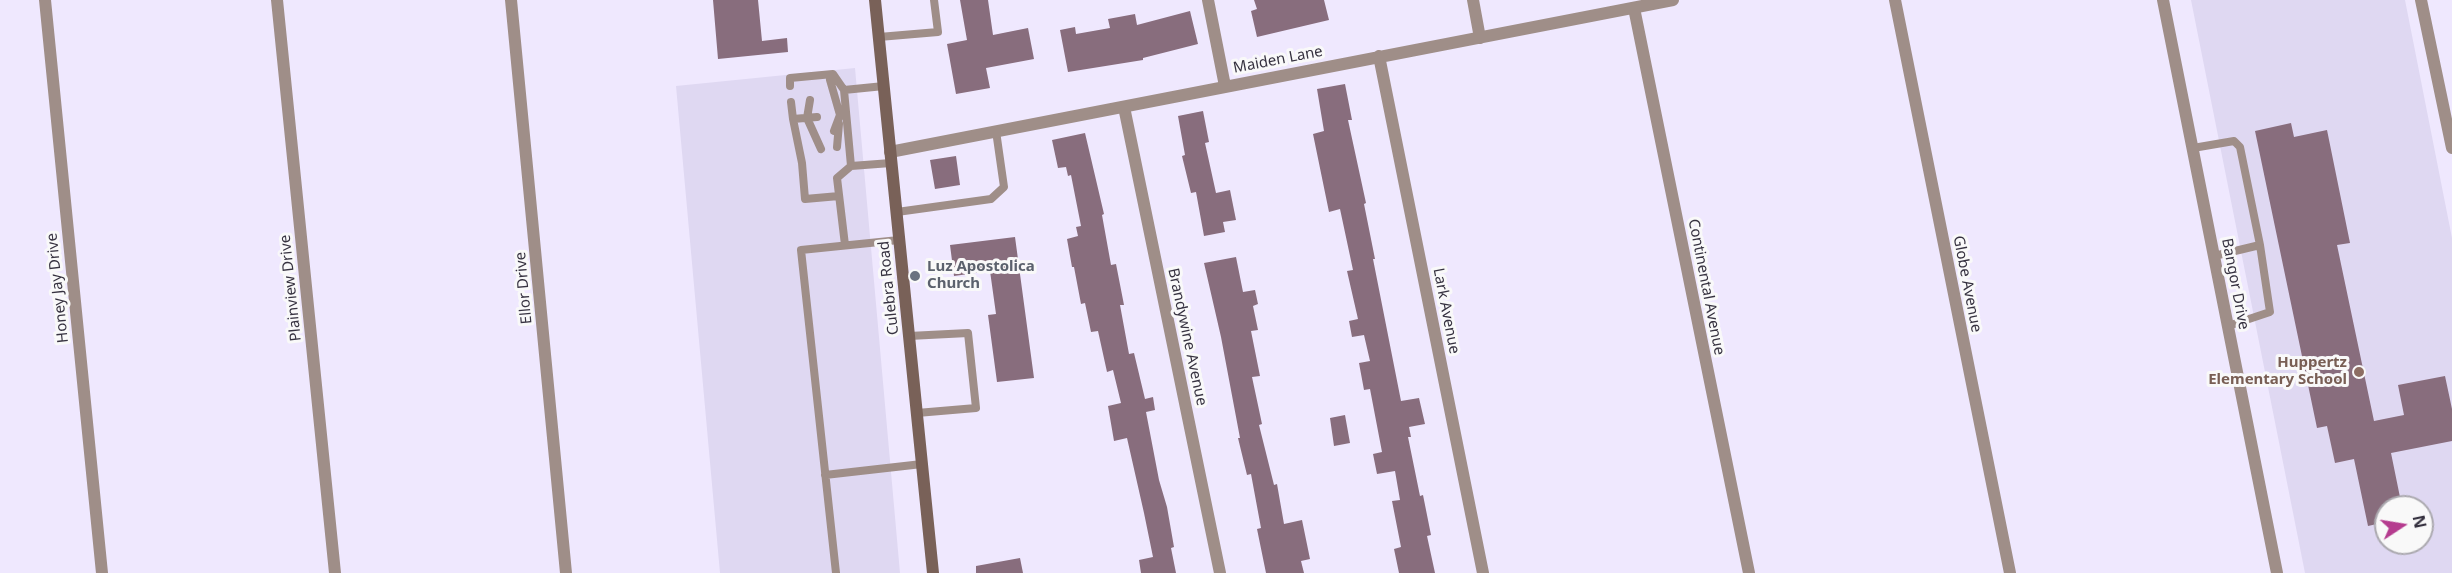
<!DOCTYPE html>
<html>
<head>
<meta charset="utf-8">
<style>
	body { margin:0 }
	#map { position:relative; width:2452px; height:573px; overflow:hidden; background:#efe8fe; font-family:"Noto Sans",sans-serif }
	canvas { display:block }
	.north { position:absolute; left:2374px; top:495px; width:60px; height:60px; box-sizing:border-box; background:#f9f9f9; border:2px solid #aba9af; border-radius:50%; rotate:78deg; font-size:16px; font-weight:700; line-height:24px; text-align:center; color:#363240 }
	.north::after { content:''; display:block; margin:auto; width:21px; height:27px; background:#b53c8f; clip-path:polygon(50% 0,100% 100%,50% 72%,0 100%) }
</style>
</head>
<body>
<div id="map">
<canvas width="2452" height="573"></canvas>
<div class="north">N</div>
</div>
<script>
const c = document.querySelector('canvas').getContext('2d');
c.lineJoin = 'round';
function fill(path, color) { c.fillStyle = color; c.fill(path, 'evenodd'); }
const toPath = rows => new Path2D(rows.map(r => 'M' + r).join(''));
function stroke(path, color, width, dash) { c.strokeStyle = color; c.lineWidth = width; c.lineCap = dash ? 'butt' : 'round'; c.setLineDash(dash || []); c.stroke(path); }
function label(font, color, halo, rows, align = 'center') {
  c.font = font + ' "Noto Sans",sans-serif'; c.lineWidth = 6; c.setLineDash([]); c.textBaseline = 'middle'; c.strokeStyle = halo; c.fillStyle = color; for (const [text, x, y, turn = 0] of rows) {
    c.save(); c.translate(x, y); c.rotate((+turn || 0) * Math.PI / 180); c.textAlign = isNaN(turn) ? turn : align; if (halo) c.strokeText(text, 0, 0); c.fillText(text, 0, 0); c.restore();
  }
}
const built = toPath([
	[2191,0,2405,0,2452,238,2452,573,2305,573],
	[2386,507,2422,507,2422,543,2386,543],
	[855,68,900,573,720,573,676,86]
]);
const building = toPath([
	[713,0,758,0,762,41,787,38,788,52,718,59],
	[960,0,988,0,993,35,1028,28,1034,59,986,68,990,88,956,94,947,44,967,40],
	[1254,0,1324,0,1329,20,1257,37,1251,11,1257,9],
	[1190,11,1198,44,1143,58,1143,60,1068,72,1060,30,1075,27,1076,34,1110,28,1108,19,1135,14,1137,25],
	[1345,84,1352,120,1348,120,1366,203,1364,204,1375,259,1373,259,1401,401,1419,398,1425,424,1409,427,1411,437,1408,437,1420,496,1423,495,1431,535,1427,536,1435,573,1399,573,1394,549,1401,547,1392,501,1400,500,1395,471,1377,474,1373,454,1382,452,1370,389,1364,390,1359,363,1370,361,1364,335,1352,337,1349,321,1358,319,1347,271,1353,270,1340,209,1329,212,1313,134,1324,131,1317,89],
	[1203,111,1209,142,1205,143,1216,193,1230,190,1236,220,1223,222,1225,232,1204,236,1196,192,1191,193,1182,156,1185,155,1178,116],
	[2291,123,2294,137,2327,130,2350,243,2337,245,2374,421,2404,415,2398,385,2445,376,2452,409,2452,441,2391,453,2402,507,2386,507,2386,522,2368,526,2354,459,2335,463,2327,426,2317,428,2255,131],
	[1085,133,1104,214,1102,215,1111,265,1116,264,1124,305,1120,305,1129,354,1134,353,1145,399,1153,397,1155,410,1146,412,1159,480,1167,507,1174,547,1171,548,1176,573,1141,573,1139,560,1153,557,1144,513,1127,438,1114,441,1108,406,1121,403,1113,370,1107,372,1098,331,1091,332,1085,303,1081,304,1074,267,1072,267,1067,239,1078,236,1076,227,1081,226,1071,175,1068,176,1066,167,1058,168,1052,140],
	[956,156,960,185,935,189,930,160],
	[1015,237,1034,378,997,382,988,315,996,314,990,271,954,276,950,245],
	[1236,257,1243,292,1255,290,1258,304,1253,306,1258,330,1251,331,1260,376,1252,377,1262,424,1259,425,1274,485,1277,484,1284,524,1302,520,1310,559,1301,561,1304,573,1266,573,1257,529,1261,528,1251,474,1247,475,1238,438,1240,438,1221,337,1204,263],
	[1345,415,1350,443,1334,446,1330,418],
	[1020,558,1023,573,976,573,976,566]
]);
const lane = toPath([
	[879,37,938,32,934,0],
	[830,80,840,115,834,131],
	[790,86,790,78,833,74,844,90],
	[810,100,807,118,821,149],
	[791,102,793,119],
	[817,117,793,119,802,163,805,199,839,196],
	[837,147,839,124],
	[2193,148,2234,141,2240,147,2260,245,2270,312,2228,326],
	[851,166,844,90,884,86],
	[897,212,991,199,1004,187,996,131],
	[845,245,837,178,851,166,891,163],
	[2214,256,2260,245],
	[909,336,968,333,976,408,917,413],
	[825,475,922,464],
	[836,573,801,250,899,240]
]);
const street = toPath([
	[45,0,102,573],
	[277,0,335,573],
	[511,0,566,573],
	[1208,0,1225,86],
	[1473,0,1480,38],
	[1895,0,2010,573],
	[2163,0,2277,573],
	[2421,0,2452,148],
	[1634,8,1749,573],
	[1379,56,1483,573],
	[1124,107,1220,573],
	[890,152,1673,0]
]);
const secondary = toPath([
	[875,0,933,573]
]);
const markers = [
	[915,276,6,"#6b7280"],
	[2359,372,6,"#8d6e63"]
];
const streetNames = [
	["Maiden Lane",1278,60,-11],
	["Globe Avenue",1967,284,79],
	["Bangor Drive",2235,284,79],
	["Continental Avenue",1706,287,79],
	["Honey Jay Drive",58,288,-96],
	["Plainview Drive",291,288,-96],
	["Ellor Drive",524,288,-95],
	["Culebra Road",889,288,-96],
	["Lark Avenue",1446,311,79],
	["Brandywine Avenue",1187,337,78]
];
const worshipNames = [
	["Luz Apostolica",927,267],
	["Church",927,284]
];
const educationNames = [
	["Huppertz",2347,363],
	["Elementary School",2347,380]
];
fill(built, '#dfd8f2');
fill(building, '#886d7d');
stroke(lane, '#9f8e88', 8);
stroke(street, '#9f8e88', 12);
stroke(secondary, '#796158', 12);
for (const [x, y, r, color] of markers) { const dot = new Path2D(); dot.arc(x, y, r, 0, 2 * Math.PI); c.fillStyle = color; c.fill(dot); stroke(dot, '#f9f9f9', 2); }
label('15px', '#363240', '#f9f9f9', streetNames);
label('bold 15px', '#5b616d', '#f9f9f9', worshipNames, 'left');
label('bold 15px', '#785e54', '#f9f9f9', educationNames, 'right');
</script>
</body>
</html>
